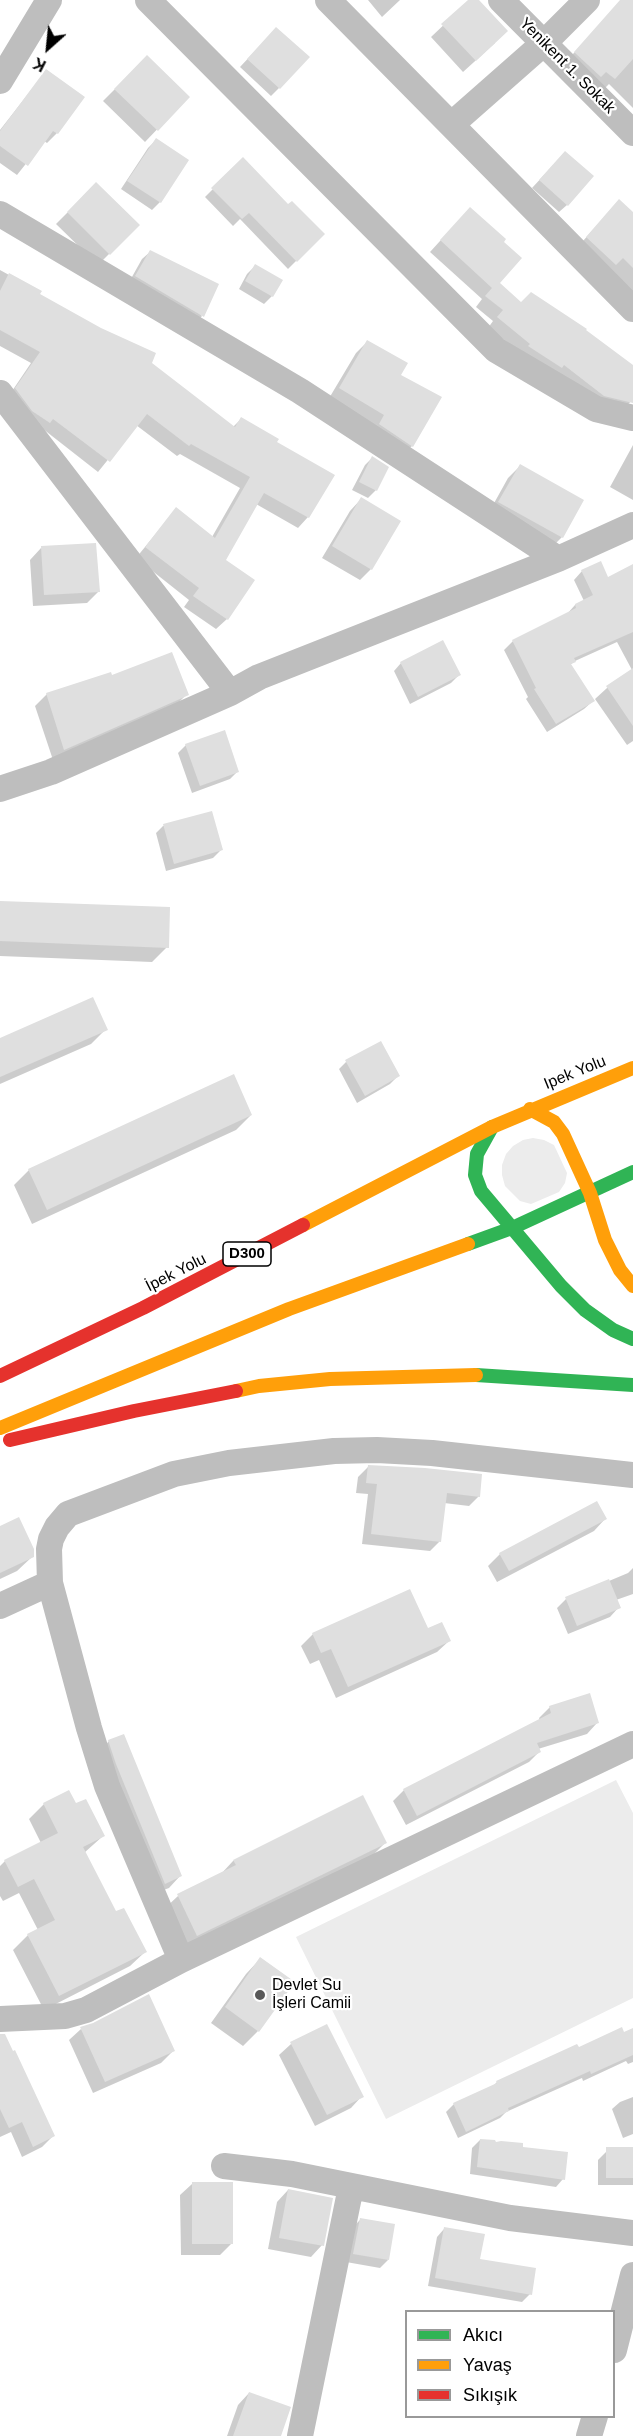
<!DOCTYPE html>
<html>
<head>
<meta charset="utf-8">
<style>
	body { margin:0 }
	#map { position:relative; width:633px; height:2436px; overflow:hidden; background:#fff; font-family:Arial,sans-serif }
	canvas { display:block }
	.legend { position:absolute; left:405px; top:2310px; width:210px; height:108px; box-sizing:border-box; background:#fff; border:2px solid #999; margin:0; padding:8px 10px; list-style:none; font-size:18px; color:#000 }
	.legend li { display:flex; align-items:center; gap:12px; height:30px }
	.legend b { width:30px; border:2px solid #999 }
	.north { position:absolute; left:18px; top:18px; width:60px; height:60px; -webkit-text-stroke:4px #fff; paint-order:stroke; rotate:207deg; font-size:16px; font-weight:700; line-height:24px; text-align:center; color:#000 }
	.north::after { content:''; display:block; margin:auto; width:21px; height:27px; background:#000; clip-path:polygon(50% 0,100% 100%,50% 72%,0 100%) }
</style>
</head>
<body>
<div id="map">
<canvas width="633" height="2436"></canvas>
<ul class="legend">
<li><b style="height:8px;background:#30b455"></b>Akıcı</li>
<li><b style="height:8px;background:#ff9f0a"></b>Yavaş</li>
<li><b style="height:8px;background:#e5322d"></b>Sıkışık</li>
</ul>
<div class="north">K</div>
</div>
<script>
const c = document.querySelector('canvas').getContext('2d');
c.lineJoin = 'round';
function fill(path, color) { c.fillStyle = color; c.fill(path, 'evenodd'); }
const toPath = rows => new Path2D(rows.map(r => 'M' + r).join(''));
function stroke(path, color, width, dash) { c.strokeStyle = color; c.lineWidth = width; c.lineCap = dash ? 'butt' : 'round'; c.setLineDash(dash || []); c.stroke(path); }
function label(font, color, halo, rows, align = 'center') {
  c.font = font + ' Arial,sans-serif'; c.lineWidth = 4.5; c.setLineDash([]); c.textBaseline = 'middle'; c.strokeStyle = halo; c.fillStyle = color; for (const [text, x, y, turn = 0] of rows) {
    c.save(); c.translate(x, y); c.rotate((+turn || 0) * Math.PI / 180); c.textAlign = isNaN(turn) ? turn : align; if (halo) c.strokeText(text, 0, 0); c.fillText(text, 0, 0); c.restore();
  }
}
const green = toPath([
	[533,1138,544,1140,554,1145,567,1173,565,1183,559,1192,531,1204,520,1201,505,1186,502,1175,502,1165,506,1154,513,1146,523,1140],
	[616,1780,633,1813,633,1998,386,2119,296,1937]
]);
const shadow = toPath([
	[368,0,400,0,382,17],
	[470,0,477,0,495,43,463,72,431,37],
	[622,0,633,0,633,108,609,84,603,90,563,65],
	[269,36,279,88,271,96,240,67],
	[147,57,188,97,145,142,103,101],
	[46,71,57,133,47,143,44,141,17,175,0,163,0,130],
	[156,140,160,202,152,210,121,189,148,148],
	[243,159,288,206,323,234,288,269,240,219,233,226,205,197],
	[557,161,567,205,559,212,532,188],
	[96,184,138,225,98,265,56,224],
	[619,201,633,214,633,296,573,252],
	[460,219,498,283,521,304,633,366,633,399,620,413,593,406,488,328,493,321,476,307,482,299,430,252],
	[150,252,202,316,195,324,128,284,142,259],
	[255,266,272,296,264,304,239,289,247,274],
	[0,270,40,292,38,295,150,364,233,427,241,419,275,443,308,517,298,528,256,504,224,560,227,619,216,629,184,607,189,600,136,558,176,509,212,537,240,488,180,454,177,456,136,425,98,472,6,400,31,363,0,346],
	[368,341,399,375,412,446,400,457,328,400,356,353],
	[633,445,633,500,610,487],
	[372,458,376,490,368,498,352,490,365,465],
	[520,466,562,537,550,549,488,514,508,478],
	[361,499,371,569,360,580,322,558,350,511],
	[41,548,99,591,87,603,33,606,30,560],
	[633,566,633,741,627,745,595,699,607,688,632,670,617,642,575,661,570,665,593,701,584,709,547,732,526,699,528,697,504,650,513,641,567,614,575,605,584,601,574,580,582,571,608,579],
	[401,663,459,675,451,683,410,704,394,671],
	[111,677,187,694,175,706,53,760,35,706,47,694],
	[186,745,237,772,230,779,192,793,178,753],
	[211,813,221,850,213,858,166,871,156,833,163,826],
	[0,902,167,947,152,962,0,956],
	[106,1029,91,1044,0,1084,0,1039],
	[346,1062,398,1076,390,1084,357,1103,339,1069],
	[251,1115,236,1130,32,1224,14,1185,29,1170],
	[368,1467,479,1496,469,1506,444,1503,440,1541,430,1551,362,1544,368,1494,356,1493,358,1477],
	[597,1503,605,1519,594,1531,497,1582,488,1566,500,1554],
	[0,1528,33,1556,17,1571,0,1579],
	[633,1568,633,1594,616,1600,619,1607,610,1617,568,1634,557,1608,566,1599,628,1573],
	[427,1630,449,1641,437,1652,336,1698,319,1660,310,1664,301,1646,313,1634],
	[550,1707,597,1723,587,1734,538,1749,539,1752,529,1762,406,1825,393,1801,404,1790,540,1721,539,1718],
	[109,1741,180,1876,169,1888,153,1894,98,1753],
	[68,1792,75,1805,103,1836,84,1853,115,1913,145,1952,130,1966,44,2010,13,1950,28,1935,38,1930,19,1893,3,1901,0,1896,0,1866,5,1861,41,1843,29,1819,44,1804],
	[362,1797,385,1843,370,1858,182,1949,163,1910,178,1896,220,1875,233,1861],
	[260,1959,258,2031,243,2046,211,2023,246,1974],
	[327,2026,362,2096,351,2108,315,2126,279,2055,291,2044],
	[81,2029,173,2051,161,2063,93,2093,69,2040],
	[633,2029,633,2062,628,2064,626,2061,583,2081,582,2078,506,2112,500,2118,458,2138,446,2112,454,2104,491,2088,497,2082],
	[0,2035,53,2136,42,2147,22,2157,11,2132,0,2137],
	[633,2097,633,2134,623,2138,612,2109,620,2102],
	[480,2140,563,2179,556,2187,470,2174,472,2148],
	[606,2152,633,2152,633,2185,598,2185,598,2160],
	[192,2184,232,2243,220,2255,181,2255,180,2195],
	[288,2190,322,2245,311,2257,268,2249,277,2202],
	[361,2219,388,2260,380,2268,346,2262,353,2227],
	[444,2229,479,2260,530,2294,522,2302,428,2286,437,2237],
	[249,2393,279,2436,227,2436,238,2405]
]);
const building = toPath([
	[468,0,479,0,508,31,476,61,441,24],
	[620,0,633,0,633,59,615,79,606,72,601,77,574,52],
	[276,27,310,57,280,89,247,59],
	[147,55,190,97,158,131,114,89],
	[46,69,85,97,58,134,53,131,28,166,0,146,0,131],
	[156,138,189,160,161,203,127,181],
	[565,151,594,176,568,206,539,180],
	[243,157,288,204,292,201,325,234,297,262,249,213,242,219,211,188],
	[96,182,140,225,110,255,67,212],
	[619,199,633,212,633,268,623,258,616,265,586,237],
	[470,207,506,239,504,242,522,258,500,283,521,302,531,292,587,329,586,330,633,365,633,403,604,396,564,365,562,368,528,346,530,344,497,317,503,310,485,296,492,288,440,240],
	[150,250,219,284,204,317,135,276],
	[255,264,283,280,273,297,245,281],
	[9,273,42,291,40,294,101,328,156,353,152,363,235,427,241,417,279,439,277,442,335,475,309,518,264,493,226,560,255,580,228,620,193,596,199,588,145,547,176,507,215,538,250,477,191,444,189,446,147,414,110,462,53,419,50,423,32,411,15,388,40,352,0,330,0,291],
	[367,340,408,363,401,375,442,397,413,447,379,424,384,415,339,388],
	[372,456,389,467,377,491,359,482],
	[520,464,584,500,563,538,498,502],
	[361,497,401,521,372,570,332,546],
	[96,543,100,592,44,595,41,546],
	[601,561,608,577,633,564,633,632,574,658,576,662,571,664,595,701,556,724,534,689,536,688,512,640,576,608,575,604,593,595,581,570],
	[443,640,461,675,418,697,400,662],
	[172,652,189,695,64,750,46,693,111,672,112,675],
	[633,668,633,726,606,686],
	[225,730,239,772,200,786,185,744],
	[212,811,223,850,174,864,163,824],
	[0,901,170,907,169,948,0,941],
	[93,997,108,1030,0,1077,0,1038],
	[381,1041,400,1076,365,1096,345,1060],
	[234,1074,252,1115,47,1210,28,1169],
	[368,1465,425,1468,482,1474,480,1497,447,1493,441,1542,371,1534,377,1484,366,1483],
	[597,1501,607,1519,509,1571,499,1553],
	[19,1517,34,1549,34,1557,0,1573,0,1526],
	[609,1579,621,1608,577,1626,565,1597],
	[410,1589,428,1628,442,1622,451,1641,348,1687,331,1649,321,1653,312,1633],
	[590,1693,599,1723,537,1743,541,1752,417,1816,403,1789,551,1713,549,1706],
	[124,1734,182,1876,165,1884,116,1764,108,1740],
	[69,1790,76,1803,86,1799,105,1836,83,1847,116,1911,124,1908,147,1952,59,1996,27,1934,55,1920,34,1879,18,1887,4,1860,58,1833,43,1803],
	[363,1795,387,1843,197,1936,177,1894,236,1865,233,1860],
	[260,1957,295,1982,259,2032,225,2007],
	[149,1994,175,2051,105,2082,80,2027,93,2023],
	[327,2024,364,2097,327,2115,290,2042],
	[622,2027,624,2032,633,2028,633,2055,591,2074,590,2071,508,2108,509,2111,466,2132,453,2103,497,2083,496,2081,577,2044,579,2047],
	[0,2034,5,2034,13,2051,15,2050,55,2136,33,2147,22,2122,9,2128,0,2109],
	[480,2139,495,2140,496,2142,501,2141,523,2143,523,2147,568,2152,565,2180,477,2167],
	[606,2147,633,2147,633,2178,606,2178],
	[192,2182,233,2182,233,2244,192,2244],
	[288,2189,333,2198,324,2246,279,2238],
	[360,2218,395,2224,389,2260,353,2254],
	[444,2227,485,2234,480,2259,536,2268,532,2295,435,2278],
	[249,2392,291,2407,281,2436,233,2436]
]);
const street = toPath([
	[148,0,496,350,596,409,633,418],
	[328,0,633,309],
	[501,0,633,133],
	[0,81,49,0],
	[452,124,544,43,587,0],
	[0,214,300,391,558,559],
	[0,393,230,693],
	[0,789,51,772,230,693,259,677,558,559,633,525],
	[0,1606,50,1583],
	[181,1960,107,1786,89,1728,50,1583,49,1549,51,1539,57,1527,68,1514,174,1474,229,1463,334,1451,377,1450,432,1453,633,1475],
	[0,2019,65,2016,86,2010,181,1960,633,1744],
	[224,2166,292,2174,510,2218,633,2233],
	[614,2350,633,2275],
	[300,2436,351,2187],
	[589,2436,595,2416]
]);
const fast = toPath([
	[492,1127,477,1154,475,1175,481,1191,561,1286,585,1310,613,1330,633,1339],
	[468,1244,512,1228,633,1172],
	[476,1375,633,1385]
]);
const slow = toPath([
	[530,1109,554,1122,563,1134,590,1193,605,1240,620,1270,633,1286],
	[303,1225,492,1127,633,1068],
	[236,1391,259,1386,330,1379,476,1375],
	[0,1428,289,1309,468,1244]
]);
const jam = toPath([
	[0,1376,143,1308,303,1225],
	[10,1440,134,1411,236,1391]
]);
const markers = [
	[260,1995,6,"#595959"]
];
const shields = [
	[247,1254,48]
];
const shieldNames = [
	["D300",247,1254]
];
const streetNames = [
	["Yenikent 1. Sokak",567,66,45],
	["Ipek Yolu",575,1073,-22],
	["İpek Yolu",176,1273,-27]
];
const poiNames = [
	["Devlet Su",272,1986],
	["İşleri Camii",272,2004]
];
fill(green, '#ececec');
fill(shadow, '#0003');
fill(building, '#dfdfdf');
stroke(street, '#bebebe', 26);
stroke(fast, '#30b455', 14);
stroke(slow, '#ff9f0a', 14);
stroke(jam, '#e5322d', 14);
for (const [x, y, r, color] of markers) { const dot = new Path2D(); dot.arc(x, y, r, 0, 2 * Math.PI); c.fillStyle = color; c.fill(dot); stroke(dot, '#fff', 2); }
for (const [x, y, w] of shields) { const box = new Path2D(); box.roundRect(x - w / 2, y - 12, w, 24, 4.5); c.fillStyle = '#fff'; c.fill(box); stroke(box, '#000', 1.5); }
label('bold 15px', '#000', null, shieldNames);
label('16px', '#000', '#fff', streetNames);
label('16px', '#000', '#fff', poiNames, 'left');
</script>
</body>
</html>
